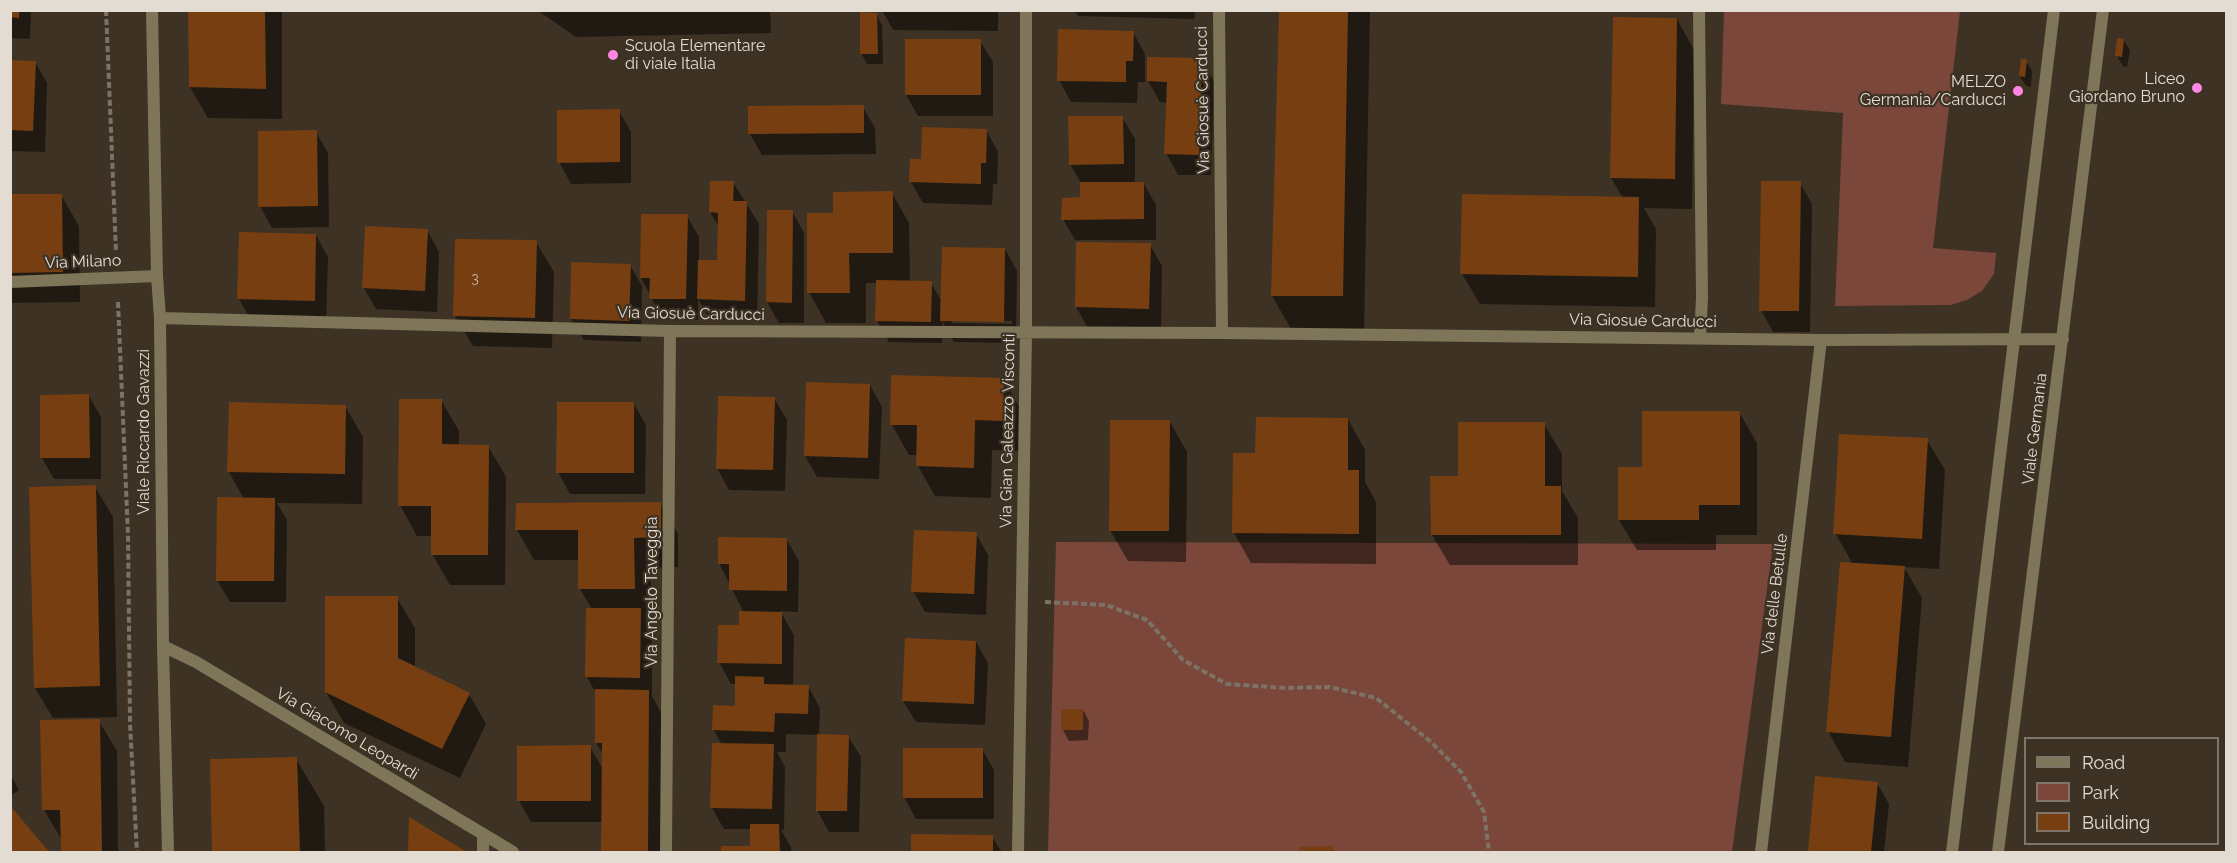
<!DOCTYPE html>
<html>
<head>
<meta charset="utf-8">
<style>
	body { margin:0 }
	#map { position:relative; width:2237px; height:863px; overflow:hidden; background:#3d3223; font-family:Raleway,sans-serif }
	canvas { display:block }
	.frame { position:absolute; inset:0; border:12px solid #e3dcd3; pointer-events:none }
	.legend { position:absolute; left:2024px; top:737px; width:195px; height:108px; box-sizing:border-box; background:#3d3223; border:2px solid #7f7669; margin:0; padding:8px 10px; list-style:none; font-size:18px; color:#e3dcd3 }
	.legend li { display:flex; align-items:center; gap:12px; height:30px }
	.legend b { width:30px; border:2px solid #7f7669 }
</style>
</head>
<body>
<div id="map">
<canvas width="2237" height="863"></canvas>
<div class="frame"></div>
<ul class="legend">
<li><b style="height:8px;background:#7f7659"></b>Road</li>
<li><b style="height:16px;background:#7b473a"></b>Park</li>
<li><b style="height:16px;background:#773f11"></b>Building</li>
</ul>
</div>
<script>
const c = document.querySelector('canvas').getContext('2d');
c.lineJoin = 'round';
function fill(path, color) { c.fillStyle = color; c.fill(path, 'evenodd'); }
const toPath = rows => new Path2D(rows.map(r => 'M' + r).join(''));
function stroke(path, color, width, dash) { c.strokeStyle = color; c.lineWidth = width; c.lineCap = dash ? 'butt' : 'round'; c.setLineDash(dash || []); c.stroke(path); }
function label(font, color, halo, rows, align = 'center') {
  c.font = font + ' Raleway,sans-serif'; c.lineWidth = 4.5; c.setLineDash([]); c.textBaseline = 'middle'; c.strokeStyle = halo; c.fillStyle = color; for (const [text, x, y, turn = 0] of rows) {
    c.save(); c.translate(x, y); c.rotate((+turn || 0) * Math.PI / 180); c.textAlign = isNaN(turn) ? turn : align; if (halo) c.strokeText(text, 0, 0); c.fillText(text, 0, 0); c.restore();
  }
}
const green = toPath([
	[1724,11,1960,11,1933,248,1996,253,1994,274,1982,291,1967,300,1951,305,1835,306,1843,113,1721,104],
	[1056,542,1773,544,1732,852,1048,852]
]);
const shadow = toPath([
	[10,10,31,10,30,39,10,38],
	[190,10,282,10,282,119,208,118,190,87],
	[537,10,770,10,771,33,576,37],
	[882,10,998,10,998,31,893,30],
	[1074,10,1195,10,1194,19,1078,16],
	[1281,10,1370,10,1364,333,1294,334,1272,296],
	[876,14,882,25,883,64,867,64,861,53],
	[1677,19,1694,50,1692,209,1644,208,1656,229,1655,307,1480,304,1462,274,1623,198,1611,178],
	[1133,32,1145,54,1145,82,1138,82,1137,103,1071,102,1059,80],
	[2123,40,2130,50,2127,67,2123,66,2117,56],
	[980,41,993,62,993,116,918,116,906,95],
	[1201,60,1214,81,1211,175,1178,175,1166,153,1168,103,1160,102,1148,81],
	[10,61,35,62,47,83,45,152,10,151],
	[2026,61,2032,71,2031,87,2026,86,2020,76],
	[863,107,875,128,876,154,762,155,750,134],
	[619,111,631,132,631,183,571,184,559,162],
	[1122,117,1135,139,1135,184,1144,184,1156,205,1156,240,1075,240,1063,219,1082,199,1082,185,1070,164],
	[986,130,998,152,997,184,993,184,992,205,923,203,911,182,922,160],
	[316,132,328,153,329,227,272,228,260,206],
	[733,182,759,224,757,321,710,320,698,299,698,320,663,320,641,278,687,216,699,237,699,261,718,261,719,227,710,212],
	[1800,183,1812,204,1810,332,1773,332,1761,310],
	[892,193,909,223,910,282,931,283,942,302,1005,249,1017,271,1016,343,954,342,943,322,942,343,889,342,877,321,878,283,866,283,866,323,826,323,809,292,835,214],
	[952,320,1012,321,1012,324,952,323],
	[61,195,79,226,80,302,10,303,10,196],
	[792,211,804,233,804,323,779,323,767,302],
	[427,230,439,252,437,312,376,309,364,288],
	[316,235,328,257,326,322,251,320,239,299],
	[536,242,554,272,552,348,473,346,455,316],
	[1150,245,1162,266,1161,329,1088,328,1076,307],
	[630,265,642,286,641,342,584,340,571,319],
	[1003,379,1021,410,1020,451,992,450,991,498,935,496,918,466,918,455,909,455,892,425],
	[10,382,12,458,10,458],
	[870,385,882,407,879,479,817,477,805,456],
	[89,396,101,417,101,479,54,479,42,458],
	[774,398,787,420,785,491,729,490,717,468],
	[441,400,459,431,459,446,488,446,506,477,505,585,450,585,432,554,433,536,417,536,400,505],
	[230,404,345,406,363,437,362,504,277,503,287,520,286,602,230,602,217,580,244,499,229,472],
	[634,404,646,425,645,494,570,494,558,472],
	[1739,412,1757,443,1757,535,1716,535,1716,550,1637,550,1619,520,1643,468],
	[1348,419,1365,450,1365,482,1376,502,1376,564,1251,563,1234,533,1256,455],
	[1170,422,1187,452,1186,562,1128,561,1110,530],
	[1544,424,1562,454,1562,491,1578,518,1578,565,1450,565,1432,535,1460,477],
	[1927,440,1945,470,1939,569,1904,567,1922,598,1908,767,1845,762,1828,731,1853,564,1835,533],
	[95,487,113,517,117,717,53,718,35,688,31,488],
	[660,503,678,534,678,567,651,568,651,619,645,619,652,631,652,696,666,722,665,852,603,852,603,822,531,822,519,801,590,747,603,769,603,754,596,743,597,695,587,677,587,609,592,609,580,589,580,560,534,560,517,530],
	[976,534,988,555,986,615,925,612,913,591],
	[787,540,799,561,798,612,780,611,794,635,793,686,808,686,820,708,819,735,848,736,861,757,859,832,829,832,817,810,819,735,786,734,786,752,777,752,785,767,784,830,781,830,791,847,791,852,722,852,722,848,751,848,751,829,724,829,712,808,722,745,713,729,736,707,737,684,731,684,719,662,740,626,744,613,719,563],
	[397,598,415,628,415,668,469,694,486,724,460,778,344,723,326,692],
	[976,642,988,663,985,725,916,722,903,701],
	[1083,710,1089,721,1088,740,1069,741,1063,730],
	[99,721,117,751,118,852,63,852,62,840,44,810],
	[982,749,994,770,994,819,916,819,904,797],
	[296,759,324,806,325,852,213,852,211,761],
	[10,774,19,790,10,796],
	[1817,777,1877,783,1889,804,1884,852,1810,852],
	[13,811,47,852,10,852,10,813],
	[411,820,465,852,409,852],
	[912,836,992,837,1002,852,912,852],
	[1301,848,1332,848,1335,852,1301,852]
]);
const building = toPath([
	[10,10,19,10,19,18,10,17],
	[188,10,265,10,266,89,189,87],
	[1279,10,1348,10,1343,296,1271,296],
	[860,12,877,13,878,54,860,54],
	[1613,17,1677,18,1675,179,1610,178],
	[1058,29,1134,31,1133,61,1126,61,1126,82,1057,81],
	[2117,38,2124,39,2122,57,2115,56],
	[905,39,981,39,981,95,905,95],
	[1147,57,1202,58,1199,155,1164,154,1167,82,1147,81],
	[2021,59,2027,59,2025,77,2019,76],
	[10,60,36,61,33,131,10,130],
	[864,105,864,133,748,134,748,106],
	[620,109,620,162,557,163,557,110],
	[1068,116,1123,116,1124,164,1069,165],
	[922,127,987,129,986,163,981,163,981,184,909,182,910,159,921,159],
	[317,130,318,206,258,207,258,131],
	[710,181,734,181,733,201,747,201,745,301,697,299,698,260,717,260,718,213,709,212],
	[1761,181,1801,181,1799,311,1759,311],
	[1080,182,1144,182,1144,219,1061,220,1062,198,1080,197],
	[893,191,893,253,849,253,850,293,807,293,807,213,833,213,833,192],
	[10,194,62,194,63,272,10,273],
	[1462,194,1639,197,1638,277,1460,274],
	[767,210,793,210,792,303,766,302],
	[641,214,688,214,686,299,649,299,650,278,640,278],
	[365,226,428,229,425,291,362,288],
	[239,232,316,234,315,301,237,299],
	[455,239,537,240,535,318,453,316],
	[1076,242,1151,243,1149,309,1075,307],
	[942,247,1005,248,1004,322,940,321],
	[571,262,631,264,629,321,570,319],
	[876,280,932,281,931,322,875,321],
	[891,375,1004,378,1003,421,975,420,974,468,916,466,917,425,890,425],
	[806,382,870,384,868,458,804,456],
	[89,394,90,458,40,458,40,395],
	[718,396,775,397,773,470,716,469],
	[399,399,442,399,442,444,489,445,488,555,431,555,431,506,398,506],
	[229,402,346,405,345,474,227,472],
	[557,402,634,402,634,473,556,473],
	[1642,411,1740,411,1740,505,1699,505,1699,520,1618,520,1618,467,1642,467],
	[1256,417,1348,418,1348,470,1359,470,1359,534,1232,533,1233,453,1255,453],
	[1110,420,1170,420,1169,531,1109,531],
	[1458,422,1545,422,1545,486,1561,486,1561,535,1431,535,1430,476,1458,476],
	[1839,434,1928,438,1922,539,1833,534],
	[96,485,100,686,34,688,29,487],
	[217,497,275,498,274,581,216,581],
	[661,502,661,537,634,538,635,589,578,589,578,530,515,530,516,503],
	[914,530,977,532,974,594,911,592],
	[718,537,787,538,787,591,729,590,729,564,718,564],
	[1840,562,1905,566,1891,737,1826,732],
	[325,596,398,596,398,658,470,693,442,749,325,692],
	[586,608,641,608,640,678,585,677],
	[739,611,782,612,782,664,717,663,718,625,739,625],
	[905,638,976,641,974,704,902,701],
	[735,676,764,677,764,684,809,685,808,714,775,713,774,732,712,730,713,705,735,706],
	[595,689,649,690,648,852,601,852,602,743,595,743],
	[1061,709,1083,709,1083,730,1061,730],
	[100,719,102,852,61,852,60,810,42,810,40,720],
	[817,734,849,735,847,811,816,811],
	[712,743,774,744,772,809,710,808],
	[591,745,591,801,517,801,517,746],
	[903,748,983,748,983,798,903,798],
	[297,757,300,852,212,852,210,759],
	[1815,776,1878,782,1871,852,1808,852],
	[13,809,49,852,10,852,10,811],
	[409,817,467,852,408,852],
	[750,824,779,824,780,852,721,852,721,846,750,846],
	[911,834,993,835,993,852,911,852],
	[1333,846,1333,852,1299,852,1299,847]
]);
const path = toPath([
	[106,10,116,252],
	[118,302,128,534,130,724,137,852],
	[1045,602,1106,605,1147,620,1183,660,1227,684,1285,688,1330,687,1376,698,1430,741,1461,772,1484,812,1489,852]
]);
const lane = toPath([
	[1219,10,1222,333],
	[1699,10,1702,298,1700,338]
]);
const street = toPath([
	[152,10,157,276,160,318,163,646,168,852],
	[10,282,157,276],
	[160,318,670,331,1222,333,1821,340,2063,339],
	[163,646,196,662,513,852],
	[483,834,483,852],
	[666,852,670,331],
	[1018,852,1026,332,1026,10],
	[1761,852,1821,340],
	[1952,852,2054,10],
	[1998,852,2103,10]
]);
const markers = [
	[613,55,6,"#fd86e2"],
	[2197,88,6,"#fd86e2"],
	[2018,91,6,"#fd86e2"]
];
const numberNames = [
	["3",475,279]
];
const poiNames = [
	["Scuola Elementare",625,46,"left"],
	["di viale Italia",625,64,"left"],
	["Liceo",2185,79],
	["Giordano Bruno",2185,97],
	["MELZO",2006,82],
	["Germania/Carducci",2006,100]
];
const streetNames = [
	["Via Giosuè Carducci",1203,100,-91],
	["Via Milano",83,262,-2],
	["Via Giosuè Carducci",691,314,1],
	["Via Giosuè Carducci",1643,321,1],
	["Viale Germania",2035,429,-83],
	["Via Gian Galeazzo Visconti",1008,431,-89],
	["Viale Riccardo Gavazzi",144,432,-90],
	["Via Angelo Taveggia",652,592,-90],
	["Via delle Betulle",1775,594,-83],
	["Via Giacomo Leopardi",347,734,31]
];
fill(green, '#7b473a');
fill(shadow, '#0007');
fill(building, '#773f11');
stroke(path, '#7c7366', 4, [6, 3]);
stroke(lane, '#7f7659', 12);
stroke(street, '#7f7659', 12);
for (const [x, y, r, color] of markers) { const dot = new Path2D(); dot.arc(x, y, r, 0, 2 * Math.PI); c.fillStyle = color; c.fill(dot); stroke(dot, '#3d3223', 2); }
label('14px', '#c8b5a2', null, numberNames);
label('16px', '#e3dcd3', '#3d3223', poiNames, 'right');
label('16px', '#e3dcd3', '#3d3223', streetNames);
</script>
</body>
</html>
